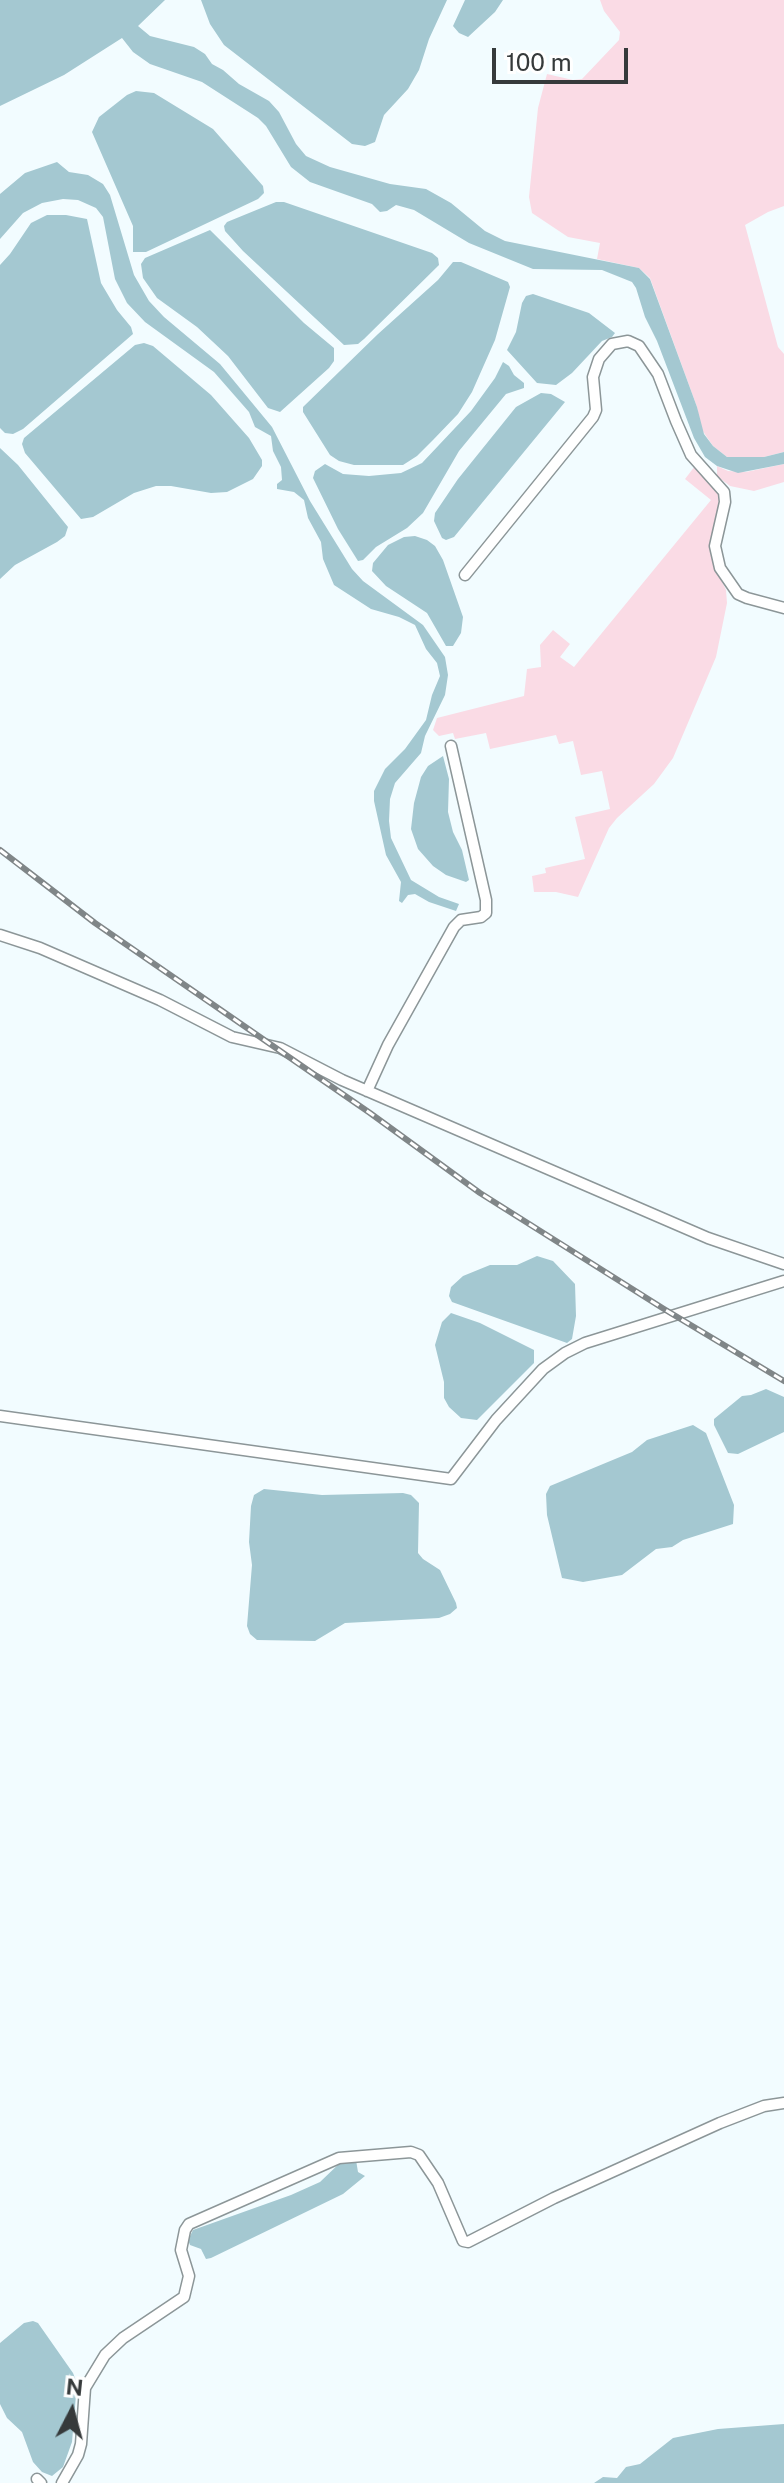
<!DOCTYPE html>
<html>
<head>
<meta charset="utf-8">
<style>
	body { margin:0 }
	#map { position:relative; width:784px; height:2483px; overflow:hidden; background:#f2fcff; font-family:"Public Sans",sans-serif }
	canvas { display:block }
	.north { position:absolute; left:32px; top:2371px; width:80px; height:80px; -webkit-text-stroke:6px #fff; paint-order:stroke; rotate:6deg; font-size:22px; font-weight:700; line-height:32px; text-align:center; color:#363a3b }
	.north::after { content:''; display:block; margin:auto; width:28px; height:36px; background:#363a3b; clip-path:polygon(50% 0,100% 100%,50% 72%,0 100%) }
	.scale { position:absolute; left:492px; top:48px; width:136px; height:36px; box-sizing:border-box; border:4px solid #363a3b; border-top:0; padding-left:10px; font-size:24px; line-height:28px; white-space:nowrap; color:#363a3b; -webkit-text-stroke:6px #fff; paint-order:stroke }
</style>
</head>
<body>
<div id="map">
<canvas width="784" height="2483"></canvas>
<div class="north">N</div>
<div class="scale">100 m</div>
</div>
<script>
const c = document.querySelector('canvas').getContext('2d');
c.lineJoin = 'round';
function fill(path, color) { c.fillStyle = color; c.fill(path, 'evenodd'); }
const toPath = rows => new Path2D(rows.map(r => 'M' + r).join(''));
function stroke(path, color, width, dash) { c.strokeStyle = color; c.lineWidth = width; c.lineCap = dash ? 'butt' : 'round'; c.setLineDash(dash || []); c.stroke(path); }
const green = toPath([
	[600,0,784,0,784,206,768,212,745,225,778,347,784,354,784,452,764,457,741,458,727,457,713,446,700,427,697,407,650,278,639,268,597,259,600,243,568,237,532,213,529,197,538,108,547,74,573,80,582,79,619,40,620,32,604,11],
	[784,464,784,482,754,491,730,486,717,476,717,466,728,471,746,472],
	[695,466,716,487,719,496,715,567,726,590,727,603,716,657,673,758,654,784,617,818,609,828,578,897,556,892,534,892,532,876,546,873,545,868,585,859,575,817,610,809,602,771,581,775,573,741,559,744,556,735,490,749,486,733,455,739,453,733,439,736,433,730,437,718,524,696,527,669,541,667,540,645,553,630,570,644,560,657,574,667,711,500,685,479]
]);
const water = toPath([
	[0,0,165,0,138,26,150,36,194,47,205,54,212,64,223,70,239,84,269,101,279,112,296,144,306,156,330,167,390,184,426,189,451,203,485,231,505,241,639,268,650,279,697,407,704,434,713,446,727,457,764,457,784,452,784,464,738,473,717,466,705,457,694,438,657,341,645,317,636,288,632,282,602,270,533,269,469,243,414,210,396,205,387,211,380,212,372,204,310,182,291,167,266,126,258,118,202,82,150,64,133,52,122,38,64,75,0,106],
	[201,0,447,0,429,39,419,70,408,89,384,115,375,142,365,146,352,144,224,45,210,24],
	[465,0,503,0,495,12,468,37,459,33,453,26],
	[136,91,154,93,213,129,263,186,264,193,258,199,146,252,133,252,133,226,92,132,99,117,127,95],
	[57,162,69,172,88,175,103,184,110,195,134,275,149,301,164,317,220,364,272,427,310,501,352,569,363,581,423,625,445,657,448,675,445,695,425,736,421,753,395,783,390,799,389,821,391,838,411,880,439,897,459,904,456,911,429,902,415,894,408,895,402,903,399,901,401,882,386,855,374,801,374,791,385,769,405,749,426,720,432,695,440,676,437,663,426,649,415,625,399,617,371,609,334,585,323,559,321,542,308,518,304,500,294,492,277,489,277,484,282,480,281,467,273,451,271,436,255,427,249,412,214,372,145,322,127,303,115,279,103,217,96,208,78,200,63,199,42,203,23,213,0,239,0,194,25,173],
	[276,202,284,202,432,253,438,258,439,265,364,339,358,344,344,345,243,251,225,231,224,226,227,222],
	[47,215,66,215,87,219,101,283,117,310,131,327,133,334,23,429,13,434,5,433,0,428,0,265,10,254,31,223],
	[210,230,304,323,334,348,334,361,329,368,280,412,268,408,228,356,197,327,157,298,143,278,141,264,145,258],
	[453,262,461,262,508,282,510,287,495,340,472,392,458,414,433,440,417,456,403,465,354,465,339,461,330,455,303,412,303,407,378,334,438,280],
	[533,294,589,313,615,333,612,337,602,341,572,373,556,385,537,383,507,350,516,332,522,303,526,296],
	[144,343,153,346,211,395,249,438,262,460,262,466,253,479,227,492,211,493,171,486,156,486,134,493,93,517,81,519,25,453,22,444,24,438,135,345],
	[503,362,509,366,514,375,524,383,524,388,506,394,473,434,459,451,423,513,407,528,376,547,363,560,358,561,338,529,313,478,315,471,325,464,343,474,369,476,401,473,422,463,471,411,495,378],
	[541,393,551,394,565,402,454,537,446,540,442,538,434,521,435,513,458,479,516,407],
	[0,448,18,465,68,527,65,536,57,542,15,565,0,579],
	[404,537,415,536,427,540,435,546,443,560,463,617,461,633,453,646,446,646,427,613,386,586,372,571,373,563,388,545],
	[443,756,449,779,448,812,453,832,462,850,469,880,466,882,446,875,433,866,418,849,411,829,414,803,421,777,428,766],
	[537,1256,553,1261,575,1284,576,1316,572,1339,567,1343,452,1302,449,1296,451,1287,463,1276,490,1265,517,1265],
	[451,1313,480,1323,534,1350,534,1363,477,1420,461,1418,449,1407,444,1398,444,1382,435,1345,442,1322],
	[766,1389,784,1397,784,1432,738,1454,728,1453,714,1425,714,1419,742,1396,751,1395],
	[693,1425,706,1433,734,1505,733,1524,683,1540,672,1547,656,1549,622,1575,583,1582,562,1578,547,1515,546,1494,550,1486,632,1452,647,1440],
	[264,1489,322,1495,403,1493,411,1495,419,1503,418,1553,423,1559,440,1570,456,1603,457,1608,450,1614,439,1618,345,1623,315,1641,257,1640,250,1634,247,1626,252,1565,249,1542,251,1506,254,1495],
	[343,2160,356,2160,358,2172,365,2176,343,2194,211,2258,206,2259,201,2249,190,2245,188,2240,193,2230,291,2195,320,2182],
	[33,2321,38,2323,73,2373,77,2383,72,2442,63,2467,52,2476,42,2472,33,2462,22,2432,7,2418,0,2404,0,2343,24,2323],
	[784,2424,784,2483,594,2483,603,2477,617,2478,626,2467,640,2464,673,2438,718,2429]
]);
const street = toPath([
	[465,575,593,417,596,410,593,377,599,359,612,344,628,341,639,346,658,374,676,421,691,455,724,492,725,502,715,546,720,568,738,594,747,598,784,608],
	[0,935,40,948,160,1000,232,1037,280,1048,342,1080,708,1238,784,1264],
	[367,1091,388,1045,454,927,461,920,481,917,486,913,486,900,451,746],
	[0,1416,451,1479,496,1420,543,1369,565,1353,585,1343,784,1281],
	[37,2479,41,2483],
	[62,2483,78,2455,81,2444,85,2388,105,2355,123,2338,184,2297,189,2276,181,2250,185,2230,189,2224,339,2158,411,2152,419,2155,438,2183,463,2241,468,2242,554,2198,720,2123,764,2106,784,2103]
]);
const rail = toPath([
	[0,850,95,923,370,1113,480,1193,664,1309,784,1381]
]);
fill(green, '#fadbe5');
fill(water, '#a4c8d1');
stroke(street, '#8c9698', 13);
stroke(street, '#fff', 10);
stroke(rail, '#808688', 6);
stroke(rail, '#fff', 3, [9]);
</script>
</body>
</html>
